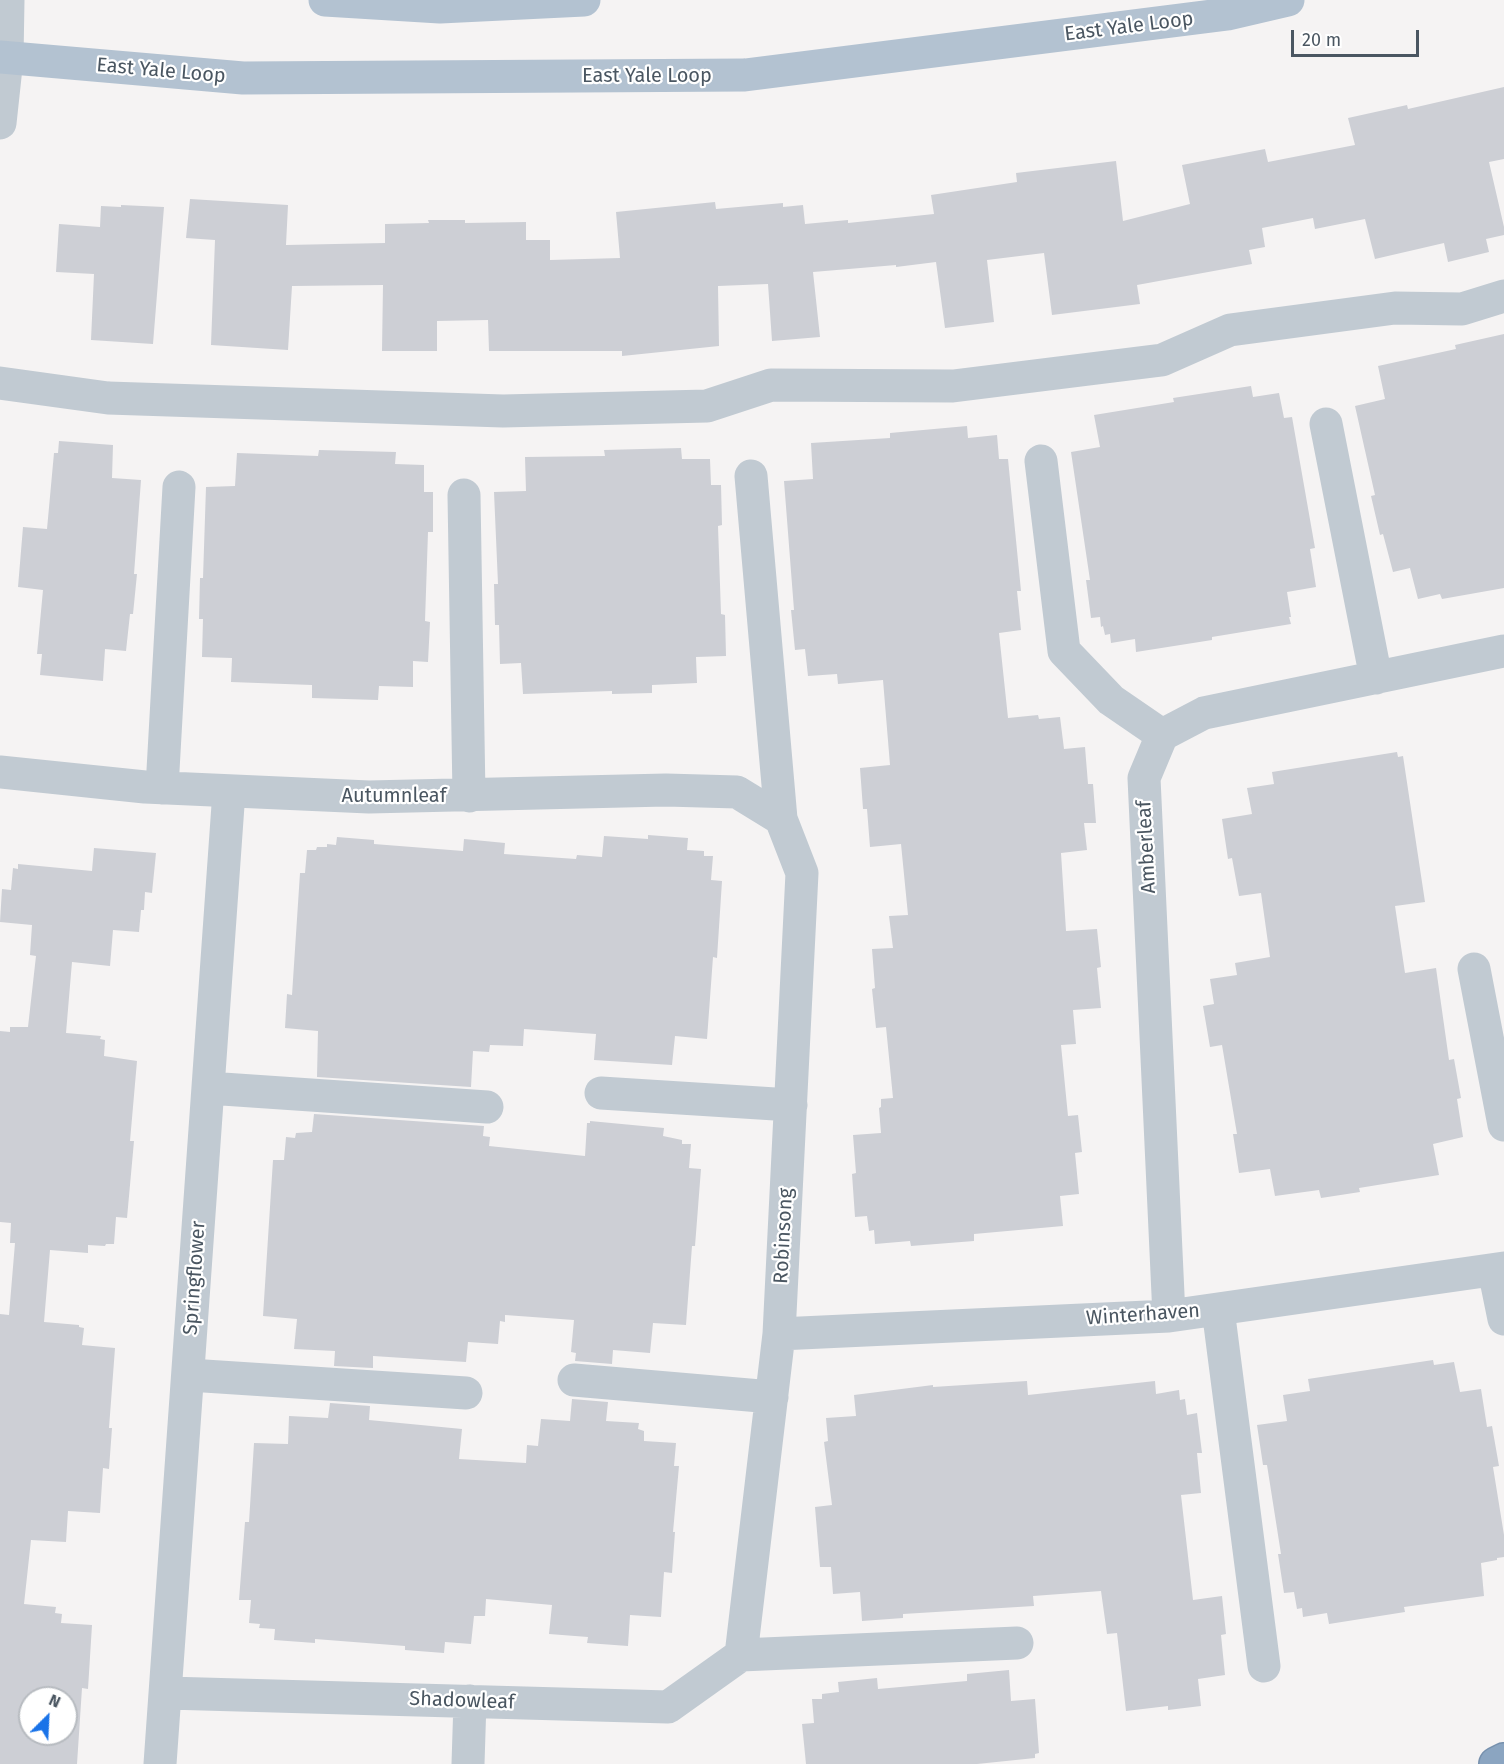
<!DOCTYPE html>
<html>
<head>
<meta charset="utf-8">
<style>
	body { margin:0 }
	#map { position:relative; width:1504px; height:1764px; overflow:hidden; background:#f5f3f3; font-family:"Fira Sans",sans-serif }
	canvas { display:block }
	.north { position:absolute; left:18px; top:1686px; width:60px; height:60px; box-sizing:border-box; background:#fff; border:2px solid #b7bbc0; border-radius:50%; rotate:24deg; font-size:16px; font-weight:700; line-height:24px; text-align:center; color:#4a5661 }
	.north::after { content:''; display:block; margin:auto; width:21px; height:27px; background:#1a73e8; clip-path:polygon(50% 0,100% 100%,50% 72%,0 100%) }
	.scale { position:absolute; left:1291px; top:30px; width:128px; height:27px; box-sizing:border-box; border:3px solid #4a5661; border-top:0; padding-left:8px; font-size:18px; line-height:21px; white-space:nowrap; color:#4a5661; -webkit-text-stroke:4px #fff; paint-order:stroke }
</style>
</head>
<body>
<div id="map">
<canvas width="1504" height="1764"></canvas>
<div class="north">N</div>
<div class="scale">20 m</div>
</div>
<script>
const c = document.querySelector('canvas').getContext('2d');
c.lineJoin = 'round';
function fill(path, color) { c.fillStyle = color; c.fill(path, 'evenodd'); }
const toPath = rows => new Path2D(rows.map(r => 'M' + r).join(''));
function stroke(path, color, width, dash) { c.strokeStyle = color; c.lineWidth = width; c.lineCap = dash ? 'butt' : 'round'; c.setLineDash(dash || []); c.stroke(path); }
function label(font, color, halo, rows, align = 'center') {
  c.font = font + ' "Fira Sans",sans-serif'; c.lineWidth = 4.5; c.setLineDash([]); c.textBaseline = 'middle'; c.strokeStyle = halo; c.fillStyle = color; for (const [text, x, y, turn = 0] of rows) {
    c.save(); c.translate(x, y); c.rotate((+turn || 0) * Math.PI / 180); c.textAlign = isNaN(turn) ? turn : align; if (halo) c.strokeText(text, 0, 0); c.fillText(text, 0, 0); c.restore();
  }
}
const building = toPath([
	[1504,87,1504,159,1489,162,1504,227,1504,235,1486,239,1489,252,1448,262,1444,243,1375,259,1365,219,1315,229,1313,218,1262,228,1265,247,1249,250,1252,264,1137,285,1140,304,1052,315,1044,253,987,260,994,322,945,328,936,262,896,267,896,265,813,272,820,337,772,341,768,284,718,286,719,346,622,356,622,351,489,351,488,320,437,321,437,351,382,351,383,285,292,286,288,350,211,345,215,240,186,238,190,199,288,205,286,245,385,243,385,224,429,223,428,220,465,220,465,223,526,222,526,240,550,240,550,260,620,258,616,212,715,202,716,209,783,203,783,207,803,205,805,224,848,220,848,223,934,214,931,195,1017,182,1016,173,1116,161,1123,221,1190,204,1182,165,1265,149,1268,162,1355,145,1348,118,1407,105,1408,109],
	[121,205,164,207,153,344,91,340,94,274,56,272,59,224,100,227,101,206,121,207],
	[1504,334,1504,588,1442,599,1440,594,1418,599,1410,568,1393,572,1383,534,1380,535,1371,496,1375,495,1355,406,1385,399,1378,366,1456,349,1455,345],
	[1251,386,1253,397,1279,393,1284,418,1292,417,1315,548,1310,549,1316,587,1287,592,1291,617,1289,617,1291,624,1212,637,1212,640,1136,652,1135,639,1111,643,1110,634,1105,635,1103,626,1101,627,1100,617,1091,618,1086,580,1090,580,1071,452,1100,447,1094,415,1174,402,1173,398],
	[967,426,968,438,997,435,999,459,1008,459,1021,591,1017,591,1021,630,999,633,1008,718,1038,715,1039,719,1060,717,1064,749,1085,747,1088,784,1093,784,1096,823,1084,823,1087,850,1061,853,1066,931,1097,929,1101,967,1097,968,1101,1008,1073,1010,1076,1044,1061,1045,1068,1116,1078,1115,1082,1152,1075,1153,1079,1194,1060,1196,1063,1226,974,1234,974,1241,911,1246,910,1241,875,1244,874,1230,869,1231,867,1216,855,1217,852,1174,856,1173,853,1135,881,1133,879,1108,881,1107,881,1099,893,1098,886,1027,876,1028,872,989,875,988,872,949,893,948,889,916,908,915,901,844,870,847,867,809,863,809,860,768,890,765,883,680,838,684,837,674,808,676,805,649,795,650,791,610,794,610,784,481,813,479,811,443,890,438,890,433],
	[59,441,113,445,112,478,141,480,134,574,137,574,133,614,130,614,126,651,105,649,103,681,40,675,42,654,37,654,43,590,18,587,23,527,47,529,54,453,58,453],
	[681,448,682,459,710,459,711,485,721,485,722,525,718,526,721,614,725,615,726,656,696,657,697,683,652,685,652,693,612,694,612,691,523,694,521,663,500,664,499,625,495,625,494,584,498,584,494,492,526,491,525,457,605,456,604,450],
	[319,450,396,452,395,464,424,465,424,492,433,492,433,532,428,532,425,621,430,622,428,662,413,661,413,687,379,686,378,700,312,698,312,685,231,682,232,658,202,657,203,619,199,619,200,578,203,578,206,487,235,486,237,453,318,456],
	[1397,752,1398,757,1403,756,1425,902,1395,906,1405,973,1436,968,1449,1060,1454,1059,1461,1098,1457,1099,1463,1137,1433,1144,1439,1175,1359,1188,1360,1192,1321,1198,1319,1190,1275,1196,1270,1169,1239,1173,1233,1134,1237,1134,1222,1045,1210,1047,1203,1006,1214,1004,1210,979,1237,975,1235,963,1270,957,1261,893,1239,896,1232,858,1228,859,1222,819,1252,814,1247,788,1274,784,1272,772],
	[648,835,688,838,687,850,704,851,704,856,713,856,711,880,722,881,717,958,713,957,707,1039,675,1036,672,1065,594,1060,596,1034,524,1029,523,1046,490,1045,489,1052,473,1051,471,1087,317,1077,318,1031,285,1028,287,994,292,995,300,873,305,873,307,850,316,850,317,847,327,847,327,844,336,845,337,837,374,840,374,844,463,851,464,839,505,843,504,854,576,859,577,855,602,857,604,836,648,839],
	[94,848,156,853,152,893,145,892,144,910,141,910,139,932,113,930,110,966,72,962,66,1033,101,1036,100,1039,105,1040,104,1056,137,1061,130,1141,134,1141,127,1218,116,1217,114,1244,106,1244,105,1246,88,1245,88,1253,50,1250,44,1322,79,1325,79,1327,84,1328,82,1345,115,1348,109,1428,112,1428,109,1469,103,1468,100,1513,68,1511,66,1542,31,1540,24,1604,56,1607,55,1613,62,1614,61,1623,92,1625,88,1689,82,1688,77,1764,0,1764,0,1314,9,1315,15,1243,10,1243,11,1223,0,1222,0,1031,10,1032,10,1027,28,1027,36,956,30,955,32,925,0,922,2,889,11,890,13,868,18,869,18,864,92,871],
	[30,1698,66,1698,66,1734,30,1734],
	[314,1114,484,1126,483,1136,490,1137,489,1146,585,1156,587,1123,590,1123,590,1121,664,1128,663,1136,682,1140,682,1144,691,1144,689,1168,701,1169,695,1246,692,1246,686,1325,653,1323,650,1353,613,1350,612,1364,575,1361,576,1353,571,1352,574,1320,505,1315,505,1322,500,1321,498,1344,468,1342,466,1362,373,1356,373,1368,334,1366,335,1351,294,1349,297,1319,263,1316,273,1160,284,1160,286,1137,295,1138,296,1133,312,1132],
	[1433,1360,1434,1365,1454,1362,1460,1392,1481,1389,1487,1427,1492,1426,1499,1466,1493,1467,1504,1535,1504,1557,1497,1558,1497,1560,1481,1563,1484,1596,1404,1607,1405,1612,1329,1624,1327,1613,1303,1617,1302,1608,1297,1609,1294,1592,1284,1593,1278,1554,1281,1554,1267,1465,1263,1465,1257,1425,1287,1421,1283,1395,1310,1391,1308,1379],
	[1027,1381,1028,1395,1155,1381,1156,1394,1179,1390,1180,1400,1185,1399,1187,1415,1197,1413,1202,1453,1197,1453,1201,1493,1181,1495,1193,1600,1222,1596,1226,1634,1221,1635,1225,1675,1198,1679,1201,1706,1168,1710,1168,1706,1126,1711,1117,1633,1107,1634,1101,1591,1033,1596,1034,1606,903,1614,903,1618,862,1621,860,1592,833,1594,831,1567,820,1567,815,1507,832,1505,824,1442,828,1441,826,1418,856,1416,854,1395,933,1385,933,1387],
	[572,1399,608,1402,606,1421,639,1423,638,1429,644,1431,644,1441,676,1443,674,1466,679,1466,673,1532,675,1532,672,1573,664,1572,661,1617,630,1615,628,1646,587,1643,588,1637,549,1634,552,1605,486,1599,485,1616,474,1616,471,1644,445,1642,444,1653,405,1650,405,1646,315,1639,315,1643,274,1640,275,1629,259,1628,260,1624,249,1623,251,1600,239,1600,245,1522,249,1522,254,1443,288,1444,289,1416,328,1418,330,1403,370,1406,369,1420,462,1429,459,1459,526,1463,527,1445,538,1446,541,1419,570,1421],
	[1009,1670,1011,1701,1035,1699,1039,1753,1035,1754,1035,1758,977,1764,806,1764,802,1724,814,1723,812,1699,822,1699,822,1694,839,1692,838,1682,877,1678,878,1689,967,1681,967,1674]
]);
const minor = toPath([
	[0,123,7,58,8,0],
	[0,383,108,398,503,411,707,406,771,385,953,386,1162,360,1230,330,1395,308,1462,309,1504,296],
	[1326,424,1376,678],
	[1041,461,1064,651,1111,700,1162,735],
	[464,495,469,796],
	[0,772,145,787,369,797,666,790,737,792,781,819],
	[162,788,179,487],
	[1474,969,1504,1125],
	[208,1088,487,1107],
	[601,1093,791,1105],
	[1494,1270,1504,1319],
	[1218,1309,1264,1666],
	[1169,1316,1144,778,1162,735,1204,713,1504,651],
	[779,1334,1169,1316,1504,1268],
	[189,1375,466,1393],
	[574,1380,772,1397],
	[741,1655,779,1334,802,873,781,819,751,476],
	[741,1655,1017,1643],
	[167,1693,668,1707,741,1655],
	[160,1764,229,791],
	[468,1764,470,1701]
]);
const major = toPath([
	[325,0,440,7,584,0],
	[0,57,243,78,745,75,1228,14,1288,0]
]);
const highway = toPath([
	[1496,1764,1504,1760]
]);
const streetNames = [
	["East Yale Loop",1129,27,-7],
	["East Yale Loop",161,71,5],
	["East Yale Loop",647,76],
	["Autumnleaf",394,796],
	["Amberleaf",1147,847,-93],
	["Robinsong",784,1236,-87],
	["Springflower",195,1278,-86],
	["Winterhaven",1143,1315,-4],
	["Shadowleaf",462,1701,2]
];
fill(building, '#cdcfd5');
stroke(highway, '#7690ad', 36);
stroke(minor, '#c1cad2', 33);
stroke(major, '#b3c2d1', 33);
stroke(highway, '#8ba5c1', 33);
label('20px', '#4a5661', '#fff', streetNames);
</script>
</body>
</html>
